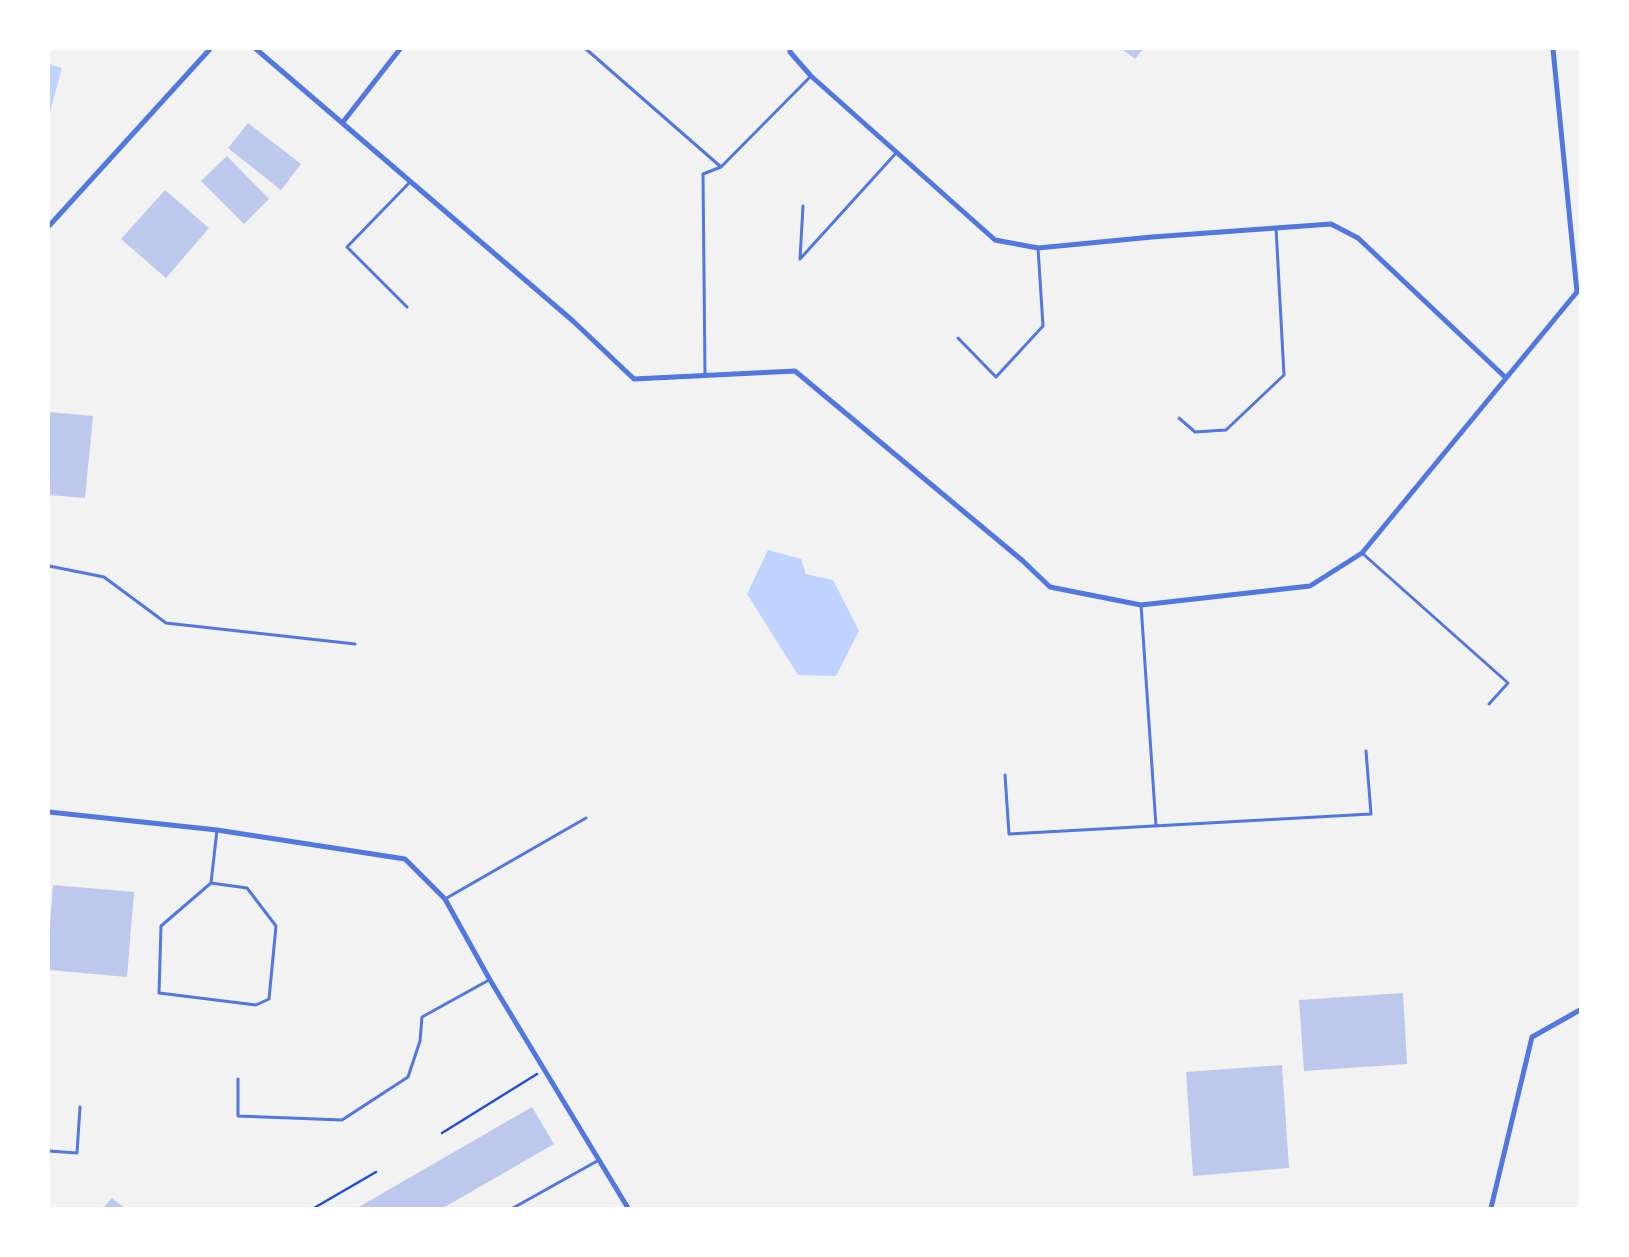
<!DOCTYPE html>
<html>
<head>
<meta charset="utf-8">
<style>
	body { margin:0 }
	#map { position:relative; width:1629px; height:1257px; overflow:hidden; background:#f2f2f2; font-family:Helvetica,sans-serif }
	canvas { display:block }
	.frame { position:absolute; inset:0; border:50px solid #fff; pointer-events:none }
</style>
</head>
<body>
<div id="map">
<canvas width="1629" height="1257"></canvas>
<div class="frame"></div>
</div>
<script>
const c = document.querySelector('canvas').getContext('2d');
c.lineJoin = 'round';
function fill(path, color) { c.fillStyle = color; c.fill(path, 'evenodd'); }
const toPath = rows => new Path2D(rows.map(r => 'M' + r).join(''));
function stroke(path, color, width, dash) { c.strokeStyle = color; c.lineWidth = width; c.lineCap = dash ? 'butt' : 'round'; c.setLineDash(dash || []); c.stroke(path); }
const water = toPath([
	[49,64,62,68,50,112,49,112],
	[768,550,801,559,806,574,833,580,859,631,836,676,798,675,747,594]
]);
const building = toPath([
	[1122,49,1143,49,1135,59],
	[248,123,301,164,281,190,228,148],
	[227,156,269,199,244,224,201,181],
	[165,190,209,228,166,278,121,239],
	[49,412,93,416,85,498,49,495],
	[53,885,134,892,127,977,49,970,49,937],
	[1403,993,1407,1064,1304,1071,1299,1000],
	[1282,1065,1289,1168,1193,1176,1186,1072],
	[532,1107,554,1144,443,1208,357,1208],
	[112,1198,125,1208,103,1208]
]);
const path = toPath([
	[442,1133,537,1074],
	[314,1208,376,1172]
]);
const service = toPath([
	[586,49,721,167],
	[803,206,800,259,897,152],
	[407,307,347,247,410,182],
	[958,338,996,377,1043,326,1038,248],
	[705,375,703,174,721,167,811,76],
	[1179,418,1195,432,1226,430,1284,375,1276,228],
	[1362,553,1508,683,1489,704],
	[49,566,104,577,166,623,355,644],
	[1141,605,1156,826],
	[1005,775,1009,834,1371,814,1366,751],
	[211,883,247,888,276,926,269,999,256,1005,159,993,161,926,211,883,217,830],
	[445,899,586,818],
	[238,1079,238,1116,342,1120,408,1077,420,1041,422,1017,489,980],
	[49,1151,77,1153,80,1107],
	[513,1208,599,1160]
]);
const minor = toPath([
	[256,49,573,321,634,379,795,371,1023,561,1050,587,1141,605,1310,586,1362,553,1577,292,1553,49],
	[790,49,790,52,811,76,995,240,1038,248,1152,237,1331,224,1358,238,1505,377],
	[343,122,400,49],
	[49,226,210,49],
	[49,812,217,830,405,859,445,899,490,980,628,1208],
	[1491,1208,1532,1037,1580,1010]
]);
fill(water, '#bfd3fe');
fill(building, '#bdc9ec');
stroke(path, '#1d4ed8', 2.5);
stroke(service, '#5277de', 3);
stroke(minor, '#5277de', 5);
</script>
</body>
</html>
